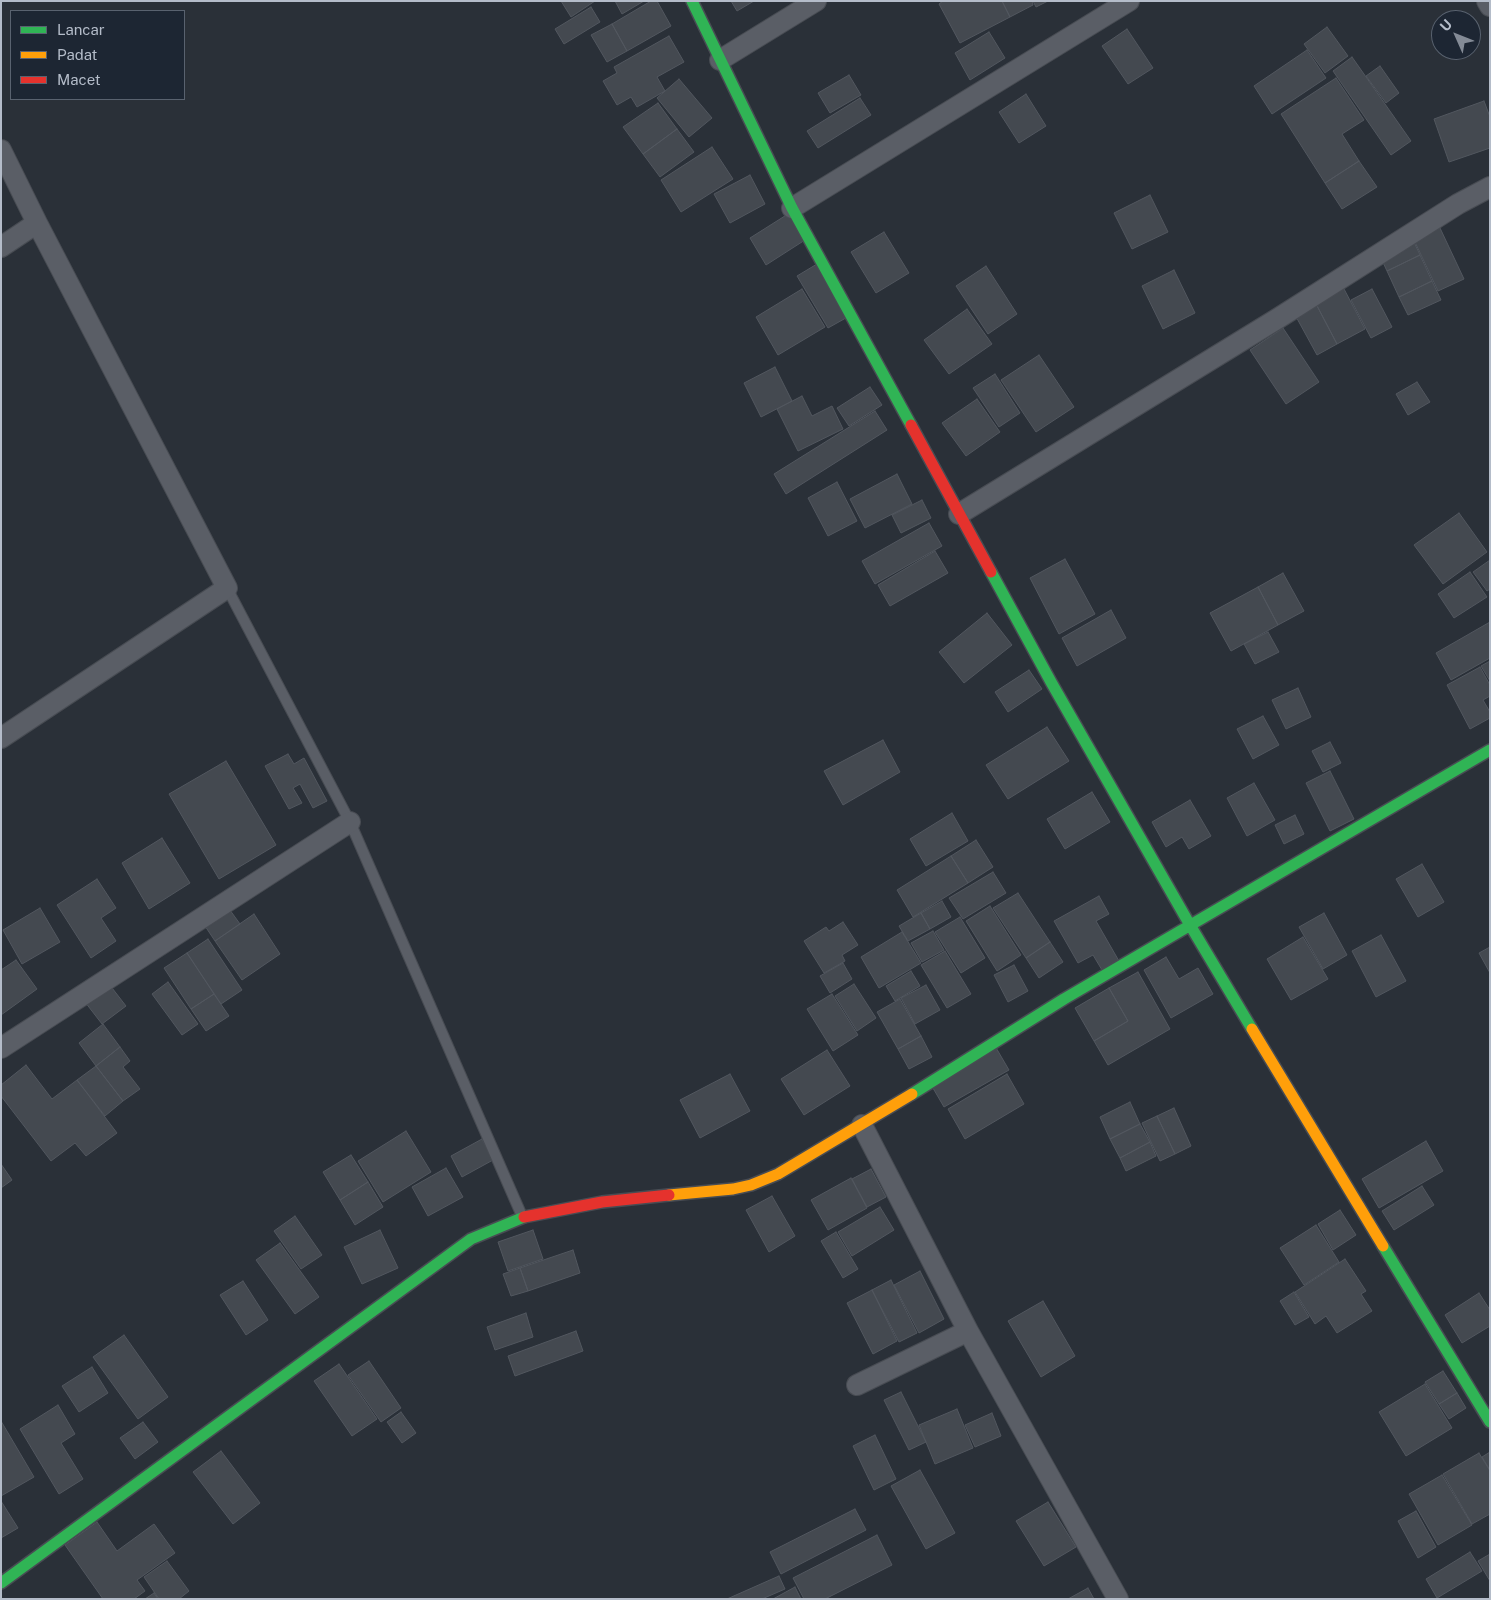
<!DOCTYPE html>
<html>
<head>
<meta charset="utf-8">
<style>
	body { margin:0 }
	#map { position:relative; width:1491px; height:1600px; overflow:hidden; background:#2a3038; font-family:"Public Sans",sans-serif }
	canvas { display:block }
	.frame { position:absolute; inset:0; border:2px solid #b4bcc9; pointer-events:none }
	.legend { position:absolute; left:10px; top:10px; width:175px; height:90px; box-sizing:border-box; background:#1d2633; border:1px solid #59626f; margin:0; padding:6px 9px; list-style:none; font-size:15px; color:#b4bcc9 }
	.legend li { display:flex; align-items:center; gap:10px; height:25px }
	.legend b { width:25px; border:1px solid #59626f }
	.north { position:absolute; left:1431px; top:10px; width:50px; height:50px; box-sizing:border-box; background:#1d2633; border:1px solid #59626f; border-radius:50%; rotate:314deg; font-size:14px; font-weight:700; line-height:20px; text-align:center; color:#b4bcc9 }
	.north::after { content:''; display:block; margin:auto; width:18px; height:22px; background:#848b96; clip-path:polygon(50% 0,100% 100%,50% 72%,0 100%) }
</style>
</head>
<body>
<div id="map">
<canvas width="1491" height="1600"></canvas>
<div class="frame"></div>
<ul class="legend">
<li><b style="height:6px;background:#30b455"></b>Lancar</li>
<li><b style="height:6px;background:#ff9f0a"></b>Padat</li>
<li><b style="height:6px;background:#e5322d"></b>Macet</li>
</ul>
<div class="north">U</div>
</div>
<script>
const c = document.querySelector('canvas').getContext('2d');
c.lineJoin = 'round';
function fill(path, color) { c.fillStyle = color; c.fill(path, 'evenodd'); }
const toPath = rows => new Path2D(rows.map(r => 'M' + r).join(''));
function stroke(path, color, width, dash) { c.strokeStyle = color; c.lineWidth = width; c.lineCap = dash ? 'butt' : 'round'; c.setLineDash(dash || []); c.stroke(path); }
const building = toPath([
	[561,1,595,1,571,17,561,1],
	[615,1,644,1,622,14,615,1],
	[651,1,657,1,671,26,627,51,612,24,651,1],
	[731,1,754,1,737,11,731,1],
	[943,1,1002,1,1010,17,960,43,939,4,943,1],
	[1002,1,1032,1,1033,5,1010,17,1002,1],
	[1033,1,1048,1,1036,7,1033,1],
	[591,7,600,22,564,44,555,29,591,7],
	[612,24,627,51,607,62,591,35,612,24],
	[1327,27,1348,56,1325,73,1304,44,1327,27],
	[1127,29,1153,68,1128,84,1102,46,1127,29],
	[989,32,1005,58,970,80,955,53,989,32],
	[669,36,684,62,657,77,665,91,637,107,631,97,617,105,603,81,617,73,614,67,669,36],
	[1307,50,1326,78,1272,114,1254,86,1307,50],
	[1352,57,1411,141,1391,155,1333,71,1352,57],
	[1380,66,1399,93,1386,103,1366,76,1380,66],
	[849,75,861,95,830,113,818,93,849,75],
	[1336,78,1364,120,1342,134,1359,161,1325,183,1281,114,1336,78],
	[679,79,712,118,689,137,657,98,679,79],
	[1026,94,1046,126,1019,143,999,112,1026,94],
	[860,98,871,115,818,148,807,131,860,98],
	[1484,101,1490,117,1490,148,1449,162,1434,119,1484,101],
	[658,103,677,129,643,154,623,127,658,103],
	[677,129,694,152,660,177,643,154,677,129],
	[712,147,733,179,681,212,661,180,712,147],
	[1359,161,1377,187,1342,209,1325,183,1359,161],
	[750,175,765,204,730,223,714,194,750,175],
	[1150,195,1168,232,1132,249,1114,213,1150,195],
	[788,214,805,240,766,265,750,238,788,214],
	[1440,228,1464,279,1438,291,1414,240,1440,228],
	[884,232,909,273,876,293,851,252,884,232],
	[1414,242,1420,255,1387,271,1381,258,1414,242],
	[1420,255,1432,281,1399,297,1387,271,1420,255],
	[822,261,853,314,828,328,797,276,822,261],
	[986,266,1017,314,988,334,956,286,986,266],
	[1174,270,1195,313,1163,329,1142,286,1174,270],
	[1432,281,1441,300,1408,315,1399,297,1432,281],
	[1343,287,1365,329,1337,344,1315,302,1343,287],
	[802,289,825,327,778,355,756,317,802,289],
	[1372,289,1392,327,1371,338,1351,300,1372,289],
	[1315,302,1337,344,1317,355,1294,313,1315,302],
	[967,309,992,344,949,374,924,340,967,309],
	[1283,328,1319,382,1286,404,1250,350,1283,328],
	[1039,355,1074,407,1036,432,1001,380,1039,355],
	[775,367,792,401,761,417,744,383,775,367],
	[995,374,1020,413,999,427,973,388,995,374],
	[1417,382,1430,402,1408,415,1396,394,1417,382],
	[870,387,882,405,849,426,837,408,870,387],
	[802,396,812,416,832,406,843,429,798,451,777,409,802,396],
	[977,399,1000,432,966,456,942,423,977,399],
	[875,411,887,430,786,494,774,474,875,411],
	[897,474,912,504,865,528,850,499,897,474],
	[837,482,857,521,828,536,808,498,837,482],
	[922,500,931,518,901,533,892,515,922,500],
	[1459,513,1487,552,1443,584,1414,545,1459,513],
	[929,523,942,546,875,584,862,561,929,523],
	[935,551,948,573,890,606,878,585,935,551],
	[1065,559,1095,614,1059,634,1030,578,1065,559],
	[1490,560,1490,589,1487,591,1473,572,1490,560],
	[1470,572,1487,597,1454,618,1438,594,1470,572],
	[1283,573,1304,611,1278,625,1258,587,1283,573],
	[1258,587,1278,625,1231,651,1210,613,1258,587],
	[1111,610,1126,638,1077,666,1062,638,1111,610],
	[987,613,1012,645,964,683,939,652,987,613],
	[1490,622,1490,658,1451,680,1436,653,1490,622],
	[1268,632,1279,652,1255,664,1244,644,1268,632],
	[1490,661,1490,681,1481,666,1490,661],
	[1480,667,1490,685,1490,696,1483,700,1490,712,1490,718,1470,729,1447,685,1480,667],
	[1029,670,1042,689,1008,712,995,692,1029,670],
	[1298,688,1311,717,1286,729,1272,700,1298,688],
	[1263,716,1279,745,1253,759,1237,729,1263,716],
	[1047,727,1069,761,1008,799,986,765,1047,727],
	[883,740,900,772,843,805,824,771,883,740],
	[1330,742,1341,763,1323,772,1312,751,1330,742],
	[288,754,294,764,304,758,327,801,313,808,300,784,293,788,302,803,289,809,265,766,288,754],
	[226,761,276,845,219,879,169,794,226,761],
	[1330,771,1354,819,1330,831,1306,783,1330,771],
	[1254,783,1275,820,1247,836,1227,798,1254,783],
	[1092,792,1110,822,1065,849,1047,819,1092,792],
	[1190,800,1211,836,1189,849,1182,837,1166,847,1152,822,1190,800],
	[952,813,968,841,926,866,910,839,952,813],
	[1295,815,1304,834,1284,844,1275,825,1295,815],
	[162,838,190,883,149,909,122,863,162,838],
	[976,840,993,867,968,883,951,856,976,840],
	[951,856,968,883,913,917,897,890,951,856],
	[1422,864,1444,902,1418,917,1396,879,1422,864],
	[993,872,1006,893,963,919,949,898,993,872],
	[97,879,116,908,101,918,116,941,91,958,57,905,97,879],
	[1018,893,1050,942,1026,958,993,908,1018,893],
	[1099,896,1109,914,1096,921,1119,961,1102,970,1093,955,1078,963,1054,921,1099,896],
	[942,901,951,917,930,929,921,913,942,901],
	[227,906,240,924,215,941,203,923,227,906],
	[990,906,1021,955,997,971,966,921,990,906],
	[40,908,60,942,22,964,3,930,40,908],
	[921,913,930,929,908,941,899,926,921,913],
	[1324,913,1347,955,1323,969,1299,927,1324,913],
	[254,914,280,954,242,980,215,941,254,914],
	[960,917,985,958,961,973,935,932,960,917],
	[843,922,858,945,842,955,845,961,824,973,804,941,826,927,829,931,843,922],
	[933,931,944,950,922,962,911,943,933,931],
	[902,932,921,963,879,988,861,957,902,932],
	[1381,935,1406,981,1376,997,1352,951,1381,935],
	[1303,937,1328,979,1291,1000,1267,959,1303,937],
	[208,939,242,990,221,1004,187,953,208,939],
	[1050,942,1063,962,1039,978,1026,958,1050,942],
	[1490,947,1490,973,1479,953,1490,947],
	[945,951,971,994,947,1008,921,965,945,951],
	[187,953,214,994,191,1009,164,968,187,953],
	[1166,957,1179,979,1198,968,1213,994,1171,1018,1144,970,1166,957],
	[16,960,37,989,1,1015,1,970,16,960],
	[843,963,852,979,830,993,820,976,843,963],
	[1014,965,1028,991,1008,1002,994,975,1014,965],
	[911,971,920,986,895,1001,886,986,911,971],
	[1138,972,1170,1029,1108,1065,1094,1041,1128,1021,1109,988,1138,972],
	[168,982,198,1024,182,1035,152,994,168,982],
	[109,984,126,1006,102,1024,85,1002,109,984],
	[854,984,876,1018,857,1031,835,996,854,984],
	[926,985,940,1010,915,1024,901,998,926,985],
	[1109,988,1128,1021,1094,1041,1075,1008,1109,988],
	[214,994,229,1016,206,1031,191,1009,214,994],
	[832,994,858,1035,833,1051,807,1009,832,994],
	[900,999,921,1036,898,1049,877,1012,900,999],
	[103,1024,120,1047,96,1066,79,1043,103,1024],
	[921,1036,932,1057,909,1069,898,1049,921,1036],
	[995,1046,1009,1070,944,1107,930,1083,995,1046],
	[120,1047,130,1061,123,1067,140,1089,123,1101,96,1066,120,1047],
	[827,1050,850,1086,804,1115,781,1079,827,1050],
	[26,1065,52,1099,77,1080,117,1133,86,1156,75,1143,51,1161,1,1096,1,1085,26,1065],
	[96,1066,123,1101,105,1116,77,1080,96,1066],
	[730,1074,750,1111,700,1138,680,1100,730,1074],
	[1007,1074,1024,1104,965,1139,948,1109,1007,1074],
	[1130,1102,1140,1124,1110,1139,1100,1117,1130,1102],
	[1174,1108,1191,1146,1175,1154,1157,1116,1174,1108],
	[1157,1116,1175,1154,1160,1161,1142,1123,1157,1116],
	[1140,1124,1150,1142,1120,1158,1110,1139,1140,1124],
	[406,1131,431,1172,383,1202,358,1161,406,1131],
	[482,1139,493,1160,462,1177,451,1156,482,1139],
	[1426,1141,1443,1171,1379,1208,1362,1179,1426,1141],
	[1150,1142,1156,1156,1126,1171,1120,1158,1150,1142],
	[351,1155,368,1182,340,1200,323,1172,351,1155],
	[1,1164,12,1180,1,1188,1,1164],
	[446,1168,463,1197,428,1216,412,1187,446,1168],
	[871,1169,886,1197,867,1207,852,1179,871,1169],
	[851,1178,867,1208,828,1230,811,1200,851,1178],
	[368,1182,383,1207,355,1225,340,1200,368,1182],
	[1422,1186,1434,1205,1394,1230,1382,1211,1422,1186],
	[772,1196,795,1236,769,1252,746,1210,772,1196],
	[880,1207,894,1230,852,1256,838,1232,880,1207],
	[1340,1210,1356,1235,1333,1250,1318,1224,1340,1210],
	[295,1216,322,1255,301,1269,274,1231,295,1216],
	[1316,1225,1339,1262,1304,1285,1280,1248,1316,1225],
	[380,1230,398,1268,362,1284,344,1247,380,1230],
	[533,1230,543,1259,508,1271,498,1242,533,1230],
	[836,1232,858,1269,843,1278,821,1241,836,1232],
	[280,1243,319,1297,295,1314,256,1260,280,1243],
	[573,1250,580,1273,528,1291,520,1268,573,1250],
	[1345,1259,1366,1291,1361,1294,1372,1311,1337,1333,1326,1316,1315,1324,1295,1292,1345,1259],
	[520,1268,528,1291,511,1296,503,1274,520,1268],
	[920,1271,944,1319,919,1333,894,1285,920,1271],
	[891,1280,917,1333,899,1342,872,1290,891,1280],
	[243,1281,268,1320,246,1335,220,1295,243,1281],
	[872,1290,897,1341,873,1354,847,1303,872,1290],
	[1294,1292,1309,1317,1295,1325,1280,1301,1294,1292],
	[1479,1293,1490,1310,1490,1326,1462,1343,1445,1315,1479,1293],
	[1043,1301,1075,1356,1041,1377,1008,1321,1043,1301],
	[526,1313,533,1337,495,1350,487,1327,526,1313],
	[576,1331,583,1351,515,1376,508,1356,576,1331],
	[124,1335,168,1397,138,1419,93,1357,124,1335],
	[369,1361,401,1408,381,1422,348,1375,369,1361],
	[339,1364,377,1419,352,1436,314,1381,339,1364],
	[92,1367,108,1393,79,1412,62,1386,92,1367],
	[1443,1371,1457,1393,1439,1404,1425,1382,1443,1371],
	[1425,1384,1452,1428,1406,1456,1379,1412,1425,1384],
	[901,1392,926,1442,909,1450,884,1400,901,1392],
	[1457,1393,1466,1408,1449,1419,1439,1404,1457,1393],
	[58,1405,75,1434,61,1443,83,1479,59,1494,20,1429,58,1405],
	[957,1409,973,1448,935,1464,919,1425,957,1409],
	[401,1412,416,1433,402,1443,387,1422,401,1412],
	[992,1413,1001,1436,975,1447,965,1425,992,1413],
	[1,1421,34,1477,1,1496,1,1421],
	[143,1422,158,1442,135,1459,120,1438,143,1422],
	[875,1435,896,1479,874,1490,853,1446,875,1435],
	[221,1451,260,1503,233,1524,193,1472,221,1451],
	[1490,1452,1490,1470,1482,1457,1490,1452],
	[1479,1453,1490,1471,1490,1514,1472,1524,1443,1474,1479,1453],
	[920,1470,955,1533,926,1549,891,1486,920,1470],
	[1442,1475,1472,1525,1438,1545,1409,1494,1442,1475],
	[1,1501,18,1528,1,1538,1,1501],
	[1048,1502,1076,1547,1044,1566,1016,1521,1048,1502],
	[855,1509,866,1530,781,1574,770,1552,855,1509],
	[1416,1511,1436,1547,1418,1558,1398,1521,1416,1511],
	[97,1522,117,1551,154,1524,175,1553,137,1580,145,1591,134,1599,103,1599,65,1545,97,1522],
	[877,1535,892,1565,825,1599,804,1599,793,1578,877,1535],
	[1470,1552,1482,1571,1437,1598,1426,1579,1470,1552],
	[1490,1554,1490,1581,1478,1561,1490,1554],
	[167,1561,189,1591,179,1599,159,1599,144,1577,167,1561],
	[779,1576,785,1589,762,1599,727,1599,779,1576],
	[795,1587,801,1599,773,1599,795,1587],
	[1088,1588,1094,1599,1068,1599,1088,1588],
	[154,1593,158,1599,145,1599,154,1593]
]);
const lane = toPath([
	[227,588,350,822,522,1216]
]);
const street = toPath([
	[1487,1,1490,6],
	[720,60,816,1],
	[1,150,37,223,227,588,1,738],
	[792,208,1129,1],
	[1,247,37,223],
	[959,514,1277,319,1458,204,1490,187],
	[1,1048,350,822],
	[968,1331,1118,1599],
	[857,1385,968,1331,862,1125]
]);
const fast = toPath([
	[692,1,792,208,911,425],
	[991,572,1051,682,1190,925,1252,1029],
	[912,1094,1064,999,1490,750],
	[1383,1246,1490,1422],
	[1,1583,471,1239,524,1217]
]);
const slow = toPath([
	[1252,1029,1383,1246],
	[669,1195,733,1189,751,1185,778,1174,912,1094]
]);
const jam = toPath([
	[911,425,991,572],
	[524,1217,602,1202,669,1195]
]);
fill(building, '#444950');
stroke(building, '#52575f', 1);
stroke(lane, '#484c53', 12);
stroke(street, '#484c53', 22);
stroke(fast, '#484c53', 14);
stroke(slow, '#484c53', 14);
stroke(jam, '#484c53', 14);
stroke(lane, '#5a5e66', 10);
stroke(street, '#5a5e66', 20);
stroke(fast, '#30b455', 11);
stroke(slow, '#ff9f0a', 11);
stroke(jam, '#e5322d', 11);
</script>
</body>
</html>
